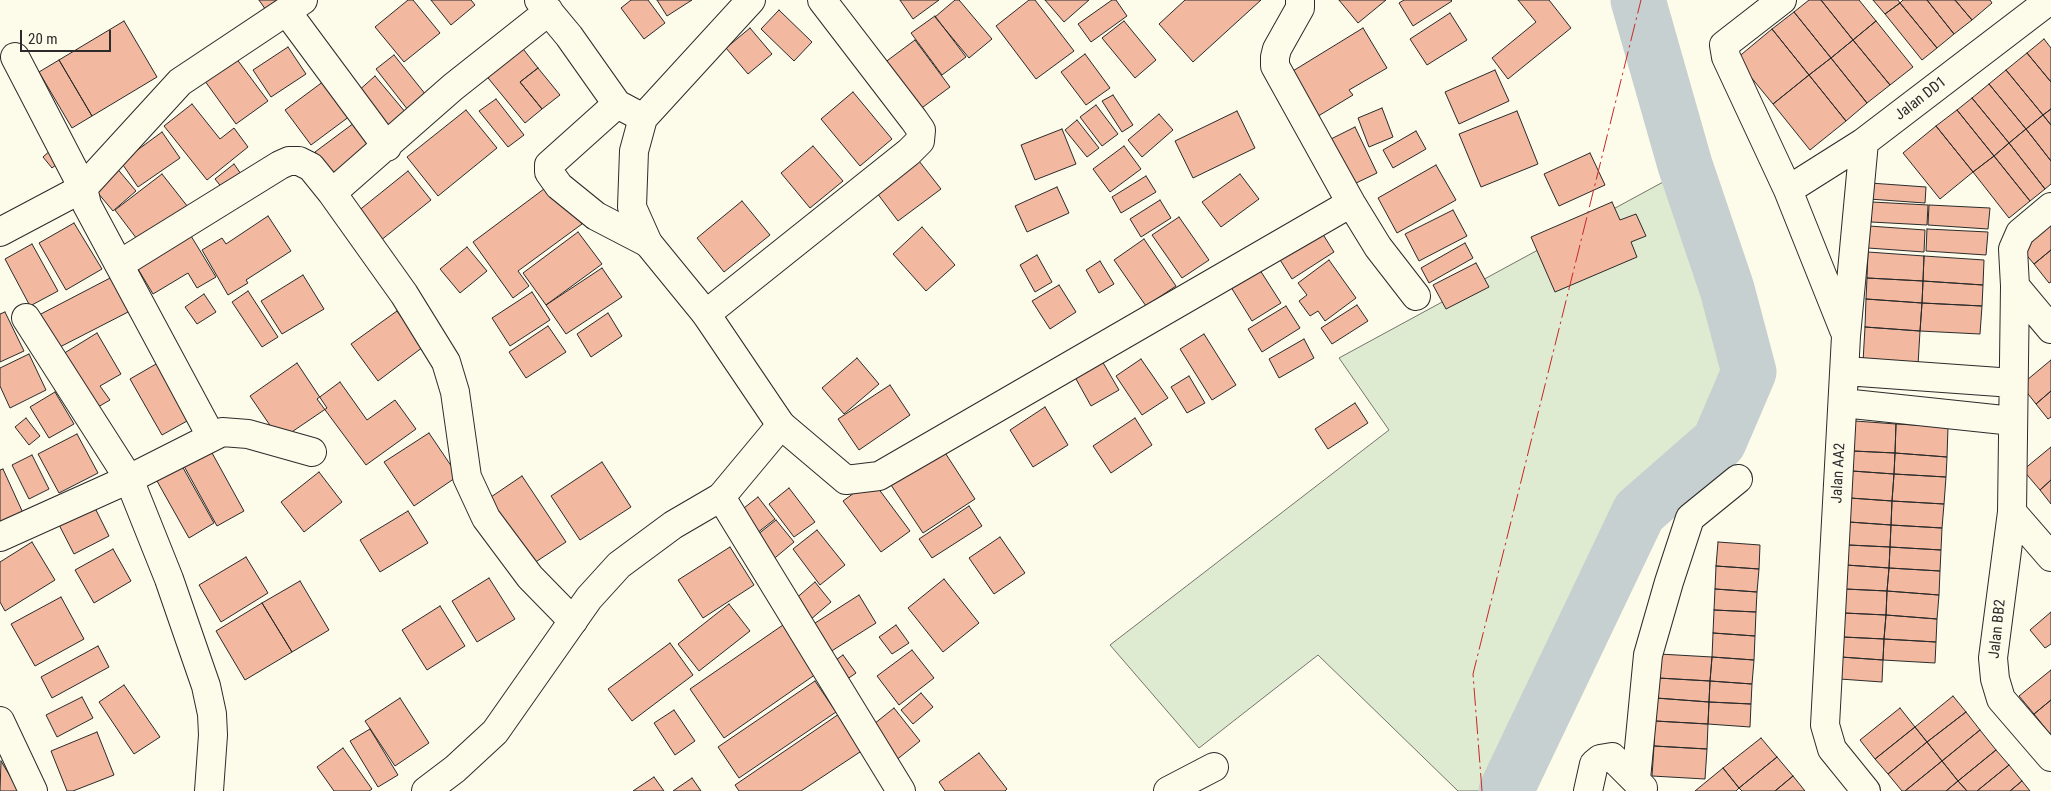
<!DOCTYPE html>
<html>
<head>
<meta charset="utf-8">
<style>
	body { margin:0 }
	#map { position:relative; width:2051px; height:791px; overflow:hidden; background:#fdfbea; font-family:"Roboto Condensed",sans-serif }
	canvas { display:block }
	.scale { position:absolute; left:20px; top:30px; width:91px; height:22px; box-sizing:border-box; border:2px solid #2b2b2b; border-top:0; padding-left:6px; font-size:15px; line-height:18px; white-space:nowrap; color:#2b2b2b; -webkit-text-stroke:4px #fdfbea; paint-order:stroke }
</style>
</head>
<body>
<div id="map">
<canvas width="2051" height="791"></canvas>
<div class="scale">20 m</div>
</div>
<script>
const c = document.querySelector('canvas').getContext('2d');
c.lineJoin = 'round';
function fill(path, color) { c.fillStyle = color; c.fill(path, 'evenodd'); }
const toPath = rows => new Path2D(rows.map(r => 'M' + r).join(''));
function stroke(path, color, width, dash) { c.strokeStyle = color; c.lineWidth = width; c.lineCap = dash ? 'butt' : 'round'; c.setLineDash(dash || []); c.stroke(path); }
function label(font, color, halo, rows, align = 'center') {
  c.font = font + ' "Roboto Condensed",sans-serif'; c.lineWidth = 4; c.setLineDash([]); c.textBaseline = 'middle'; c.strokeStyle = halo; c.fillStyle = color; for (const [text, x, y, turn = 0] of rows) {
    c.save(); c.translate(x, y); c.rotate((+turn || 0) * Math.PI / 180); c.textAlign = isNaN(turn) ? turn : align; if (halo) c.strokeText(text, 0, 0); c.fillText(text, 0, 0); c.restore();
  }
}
const green = toPath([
	[1687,169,1749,372,1719,442,1639,512,1506,791,1458,791,1318,655,1199,748,1110,645,1389,430,1339,358,1687,169]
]);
const river = toPath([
	[1506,791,1639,512,1719,442,1749,372,1727,289,1685,165,1638,0]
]);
const building = toPath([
	[259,0,293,0,270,16,259,0],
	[408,0,413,0,440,33,404,62,375,27,408,0],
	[431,0,471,0,475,5,451,25,431,0],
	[631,0,648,0,665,23,644,39,621,8,631,0],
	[657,0,692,0,667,16,657,0],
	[900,0,939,0,913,19,900,0],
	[955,0,959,0,992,39,969,58,935,17,955,0],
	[1029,0,1035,0,1074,51,1036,79,996,26,1029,0],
	[1045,0,1089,0,1064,22,1045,0],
	[1112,0,1116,0,1127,16,1091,42,1078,24,1112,0],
	[1185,0,1261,0,1193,62,1159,24,1185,0],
	[1339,0,1386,0,1358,23,1339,0],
	[1404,0,1451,0,1452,1,1413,26,1399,3,1404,0],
	[1518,0,1549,0,1571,28,1508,79,1492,58,1536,22,1518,0],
	[1809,0,1821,0,1853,40,1831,58,1794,12,1809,0],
	[1821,0,1859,0,1876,21,1853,40,1821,0],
	[1873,0,1898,0,1900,3,1885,14,1873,0],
	[1903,0,1927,0,1954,34,1937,48,1900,3,1903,0],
	[1927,0,1955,0,1972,20,1954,34,1927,0],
	[1955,0,1990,0,1992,3,1972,20,1955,0],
	[1900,3,1937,48,1922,60,1885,14,1900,3],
	[779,10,812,42,794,61,761,29,779,10],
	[1794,12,1831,58,1809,75,1772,29,1794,12],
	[1450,13,1467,40,1427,65,1410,39,1450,13],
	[935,16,966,57,942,75,911,33,935,16],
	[124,21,157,77,92,116,59,60,124,21],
	[1124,21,1156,60,1135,78,1102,38,1124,21],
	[1876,21,1913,67,1890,85,1853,40,1876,21],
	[750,28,772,54,748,74,726,48,750,28],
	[1363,28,1387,68,1349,90,1353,95,1315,118,1288,74,1363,28],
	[1772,29,1809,75,1773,104,1736,59,1772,29],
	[2044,39,2051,48,2051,82,2027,53,2044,39],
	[915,40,950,87,919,110,884,63,915,40],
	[1853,40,1890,85,1867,103,1831,58,1853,40],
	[520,45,538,68,520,82,542,109,525,123,484,73,520,45],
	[288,47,306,74,271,97,253,70,288,47],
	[2027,53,2051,82,2051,109,2043,115,2006,70,2027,53],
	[233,54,268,101,236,124,202,77,233,54],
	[1085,54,1110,88,1086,105,1061,72,1085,54],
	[394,55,426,95,408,110,376,69,394,55],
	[1831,58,1867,103,1846,121,1809,75,1831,58],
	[59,60,92,116,72,128,39,72,59,60],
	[538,68,560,95,542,109,520,82,538,68],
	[1495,70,1509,101,1459,124,1445,92,1495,70],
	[2006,70,2043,115,2026,129,1989,84,2006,70],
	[1809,75,1846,121,1810,150,1773,104,1809,75],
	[375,76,406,113,388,129,356,93,375,76],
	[324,81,350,116,311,145,285,110,324,81],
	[1989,84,2026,129,2009,143,1972,98,1989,84],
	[853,92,892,139,860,166,821,119,853,92],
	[1113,95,1133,125,1122,132,1102,101,1113,95],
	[1972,98,2009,143,1994,156,1957,110,1972,98],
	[496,99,524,135,508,147,479,111,496,99],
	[192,104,220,139,234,128,248,147,207,180,164,126,192,104],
	[1096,105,1118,134,1102,146,1080,117,1096,105],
	[1382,108,1393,137,1369,147,1358,118,1382,108],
	[2051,109,2051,125,2043,115,2051,109],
	[466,110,497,148,438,196,407,157,466,110],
	[1957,110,1994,156,1973,172,1936,126,1957,110],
	[1237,111,1255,148,1193,178,1175,141,1237,111],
	[1517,111,1538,164,1481,187,1459,134,1517,111],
	[1159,114,1173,130,1142,157,1128,140,1159,114],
	[2043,115,2051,125,2051,161,2026,129,2043,115],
	[1077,120,1099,148,1087,157,1065,130,1077,120],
	[354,123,375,151,336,179,315,152,354,123],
	[1936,126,1973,172,1940,199,1903,153,1936,126],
	[1355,127,1377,173,1352,185,1331,139,1355,127],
	[1062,129,1076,164,1035,180,1021,145,1062,129],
	[2026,129,2051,161,2051,184,2045,189,2009,143,2026,129],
	[1416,131,1426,149,1393,168,1383,150,1416,131],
	[162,132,180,158,138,187,121,162,162,132],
	[2009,143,2045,189,2030,201,1994,156,2009,143],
	[813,146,843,181,810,208,781,173,813,146],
	[1124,146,1141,169,1110,192,1093,169,1124,146],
	[53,148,62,160,52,168,43,157,53,148],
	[1590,153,1605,185,1559,206,1544,174,1590,153],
	[1994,156,2030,201,2009,218,1973,172,1994,156],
	[919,161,941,189,898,221,877,193,919,161],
	[234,164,241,174,223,189,215,179,234,164],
	[1436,165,1456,200,1397,233,1378,198,1436,165],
	[115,166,136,191,113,211,92,186,115,166],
	[408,171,431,200,380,241,357,212,408,171],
	[162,174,188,207,140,243,115,210,162,174],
	[1240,174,1259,199,1221,227,1202,202,1240,174],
	[1146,176,1156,192,1121,213,1112,197,1146,176],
	[552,183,582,224,518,271,529,286,513,298,473,242,552,183],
	[1870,183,1926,187,1925,203,1869,199,1870,183],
	[1057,187,1069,213,1027,232,1015,206,1057,187],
	[1160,200,1171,218,1141,237,1130,219,1160,200],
	[742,201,770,235,724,272,697,238,742,201],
	[1612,202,1620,220,1636,214,1646,236,1631,242,1637,257,1555,292,1531,237,1612,202],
	[1872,202,1928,205,1927,225,1871,222,1872,202],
	[1929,205,1990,208,1988,229,1928,225,1929,205],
	[1453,210,1467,236,1419,261,1405,234,1453,210],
	[268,216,291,251,246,280,248,283,228,295,202,250,222,238,226,244,268,216],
	[1179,217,1209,260,1182,278,1152,235,1179,217],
	[2051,218,2051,250,2034,264,2018,245,2051,218],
	[74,223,102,269,66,290,39,243,74,223],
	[1869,226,1925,230,1924,252,1868,248,1869,226],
	[922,227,955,265,926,291,893,254,922,227],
	[1319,228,1334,252,1292,279,1277,255,1319,228],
	[1927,229,1988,232,1986,255,1926,251,1927,229],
	[188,231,216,277,197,288,188,273,153,294,135,264,188,231],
	[578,232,602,264,546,305,523,273,578,232],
	[1144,239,1176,286,1146,306,1114,260,1144,239],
	[1465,243,1473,258,1429,283,1421,268,1465,243],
	[32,244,58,291,30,306,5,259,32,244],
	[467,247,487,271,460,293,440,269,467,247],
	[2051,250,2051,282,2049,283,2034,264,2051,250],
	[1868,252,1924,256,1923,281,1867,278,1868,252],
	[1037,255,1052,282,1035,292,1020,265,1037,255],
	[1924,256,1984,260,1983,285,1923,281,1924,256],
	[1329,260,1356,298,1325,321,1318,311,1310,316,1299,301,1307,295,1298,283,1329,260],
	[1100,261,1114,284,1099,293,1086,270,1100,261],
	[1476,263,1489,287,1446,309,1433,285,1476,263],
	[1258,267,1281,303,1252,321,1229,284,1258,267],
	[602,268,622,297,566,334,546,305,602,268],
	[303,275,324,309,282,334,261,301,303,275],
	[114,276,132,310,56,349,39,315,114,276],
	[1867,278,1923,281,1922,303,1866,299,1867,278],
	[1923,281,1983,285,1982,306,1922,303,1923,281],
	[1059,285,1076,312,1050,329,1032,301,1059,285],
	[248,291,278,337,262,347,232,302,248,291],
	[532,292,550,320,510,346,492,318,532,292],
	[204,294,216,312,197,324,185,307,204,294],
	[1866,299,1922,303,1920,331,1865,327,1866,299],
	[1922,303,1982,306,1980,334,1920,331,1922,303],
	[1357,305,1368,321,1332,344,1321,328,1357,305],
	[1286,306,1300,328,1262,352,1248,329,1286,306],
	[397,311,423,347,378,381,351,344,397,311],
	[5,312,24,351,0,362,0,314,5,312],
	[608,313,622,336,591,357,577,334,608,313],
	[548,326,566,352,526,378,509,352,548,326],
	[1865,327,1920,331,1918,365,1863,362,1865,327],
	[97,333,121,374,100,386,110,400,91,411,58,357,97,333],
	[1204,334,1236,385,1212,400,1180,349,1204,334],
	[1304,339,1314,358,1279,378,1269,359,1304,339],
	[29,354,46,390,10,408,0,386,0,368,29,354],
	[1098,354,1119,390,1091,406,1071,370,1098,354],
	[857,358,879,384,844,414,822,388,857,358],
	[1141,359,1168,398,1142,415,1116,376,1141,359],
	[163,360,196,416,162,435,130,379,163,360],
	[2051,360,2051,391,2036,404,2021,385,2051,360],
	[297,363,327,408,280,440,250,396,297,363],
	[1189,376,1205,403,1187,413,1171,387,1189,376],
	[340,382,367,420,395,400,416,429,366,465,317,399,340,382],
	[890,385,910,415,859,450,838,419,890,385],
	[2051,391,2051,417,2048,419,2036,404,2051,391],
	[55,392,74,424,49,438,30,407,55,392],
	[1355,403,1368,423,1328,449,1315,429,1355,403],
	[1045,407,1068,445,1033,467,1010,430,1045,407],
	[26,418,40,436,29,445,15,427,26,418],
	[1135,418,1152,445,1111,473,1093,446,1135,418],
	[1855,421,1896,424,1895,453,1853,451,1855,421],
	[1896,424,1948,427,1947,457,1895,453,1896,424],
	[429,433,458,476,414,506,384,462,429,433],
	[77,434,98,473,59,493,38,454,77,434],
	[206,442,244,511,217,526,179,457,206,442],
	[2051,447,2051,480,2040,490,2023,470,2051,447],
	[942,448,975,499,923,533,889,482,942,448],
	[1853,451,1895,453,1894,474,1852,471,1853,451],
	[1895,453,1947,457,1946,477,1894,474,1895,453],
	[32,455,49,489,29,499,12,465,32,455],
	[602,462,631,507,580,540,551,496,602,462],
	[182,466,214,523,189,538,157,481,182,466],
	[3,469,23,513,0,524,0,470,3,469],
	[1852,471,1894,474,1892,501,1850,498,1852,471],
	[319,472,342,502,304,532,281,502,319,472],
	[1894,474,1946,477,1944,504,1892,501,1894,474],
	[522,476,566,542,531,565,488,499,522,476],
	[872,480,910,531,881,552,843,501,872,480],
	[2051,480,2051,504,2040,490,2051,480],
	[789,488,815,522,794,537,769,504,789,488],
	[758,497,775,519,752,537,735,515,758,497],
	[1850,498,1892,501,1891,525,1849,522,1850,498],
	[1892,501,1944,504,1942,528,1891,525,1892,501],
	[92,502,109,536,74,554,57,521,92,502],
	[969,506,982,526,932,558,919,539,969,506],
	[408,511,428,543,380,572,360,540,408,511],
	[776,520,794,542,770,562,752,539,776,520],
	[1849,522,1891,525,1890,547,1848,545,1849,522],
	[1891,525,1942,528,1941,550,1890,547,1891,525],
	[817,530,845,565,820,585,793,549,817,530],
	[1000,537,1025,573,994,594,969,558,1000,537],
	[32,542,55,580,5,611,0,602,0,562,32,542],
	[1718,542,1760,545,1759,569,1716,566,1718,542],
	[1848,545,1890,547,1889,568,1846,565,1848,545],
	[730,547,754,585,703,618,678,580,730,547],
	[1890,547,1941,550,1940,571,1889,568,1890,547],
	[113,549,131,581,94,603,75,570,113,549],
	[246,557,268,593,221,622,199,585,246,557],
	[1846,565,1889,568,1887,591,1845,589,1846,565],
	[1716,566,1759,569,1757,592,1715,589,1716,566],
	[1889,568,1940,571,1939,595,1887,591,1889,568],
	[489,578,515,619,477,642,452,601,489,578],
	[944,579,979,623,943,652,908,608,944,579],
	[300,581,329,630,292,652,262,603,300,581],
	[815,582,831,602,810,620,794,600,815,582],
	[1715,589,1757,592,1756,612,1714,610,1715,589],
	[1845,589,1887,591,1886,615,1844,613,1845,589],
	[1887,591,1939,595,1937,619,1886,615,1887,591],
	[859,595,876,623,830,652,812,625,859,595],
	[61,597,84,639,35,666,11,624,61,597],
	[262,603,292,652,245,680,216,631,262,603],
	[729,604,750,631,699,671,678,644,729,604],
	[440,606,465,646,427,670,402,630,440,606],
	[1714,610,1756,612,1755,636,1713,633,1714,610],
	[2051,612,2051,644,2045,648,2030,630,2051,612],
	[1844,613,1886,615,1884,639,1843,637,1844,613],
	[1886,615,1937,619,1936,642,1884,639,1886,615],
	[783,625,816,674,724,738,690,689,783,625],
	[896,625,909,643,892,654,879,637,896,625],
	[1713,633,1755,636,1754,660,1712,657,1713,633],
	[1843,637,1884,639,1883,660,1841,657,1843,637],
	[1884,639,1936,642,1935,663,1883,660,1884,639],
	[670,643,693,675,632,721,608,689,670,643],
	[98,646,109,667,52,698,41,677,98,646],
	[912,650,934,678,899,705,877,676,912,650],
	[1659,654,1712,657,1710,681,1658,678,1659,654],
	[843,655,856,673,843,682,830,664,843,655],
	[1712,657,1754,660,1752,684,1710,681,1712,657],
	[1841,657,1883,660,1882,682,1840,679,1841,657],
	[2051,670,2051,700,2034,714,2019,696,2051,670],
	[1658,678,1710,681,1709,702,1656,698,1658,678],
	[815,681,836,712,739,778,718,747,815,681],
	[1710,681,1752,684,1751,704,1709,702,1710,681],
	[124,685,160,737,134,754,99,702,124,685],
	[921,693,933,707,913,724,901,710,921,693],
	[1953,696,1966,712,1927,742,1915,727,1953,696],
	[82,697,93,718,57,737,46,715,82,697],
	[400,698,429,743,395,766,365,721,400,698],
	[1656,698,1709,702,1708,724,1655,721,1656,698],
	[2051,700,2051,734,2050,734,2034,714,2051,700],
	[1709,702,1751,704,1750,727,1708,724,1709,702],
	[894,708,920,741,895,761,869,728,894,708],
	[1900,708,1915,727,1875,759,1860,740,1900,708],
	[674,710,695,741,675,755,654,723,674,710],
	[1966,712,1980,730,1942,761,1927,742,1966,712],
	[839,714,863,750,801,791,739,791,735,785,839,714],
	[1655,721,1708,724,1707,749,1654,746,1655,721],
	[1915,727,1927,742,1888,774,1875,759,1915,727],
	[370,729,398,775,378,787,350,741,370,729],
	[1980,730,1996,750,1958,781,1942,761,1980,730],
	[97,732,114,775,73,791,67,791,51,751,97,732],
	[1761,738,1777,757,1739,788,1723,768,1761,738],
	[1927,742,1942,761,1905,791,1902,791,1888,774,1927,742],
	[1654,746,1707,749,1705,779,1652,776,1654,746],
	[343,748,372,789,369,791,334,791,317,767,343,748],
	[1996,750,2009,765,1977,791,1967,791,1958,781,1996,750],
	[979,753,1007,789,1005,791,945,791,939,782,979,753],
	[1777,757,1793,776,1775,791,1742,791,1739,788,1777,757],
	[1,761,19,791,0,791,1,761],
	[1942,761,1958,781,1946,791,1905,791,1942,761],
	[2009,765,2022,781,2010,791,1977,791,2009,765],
	[1723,768,1739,788,1736,791,1695,791,1723,768],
	[1793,776,1805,791,1775,791,1793,776],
	[654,777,664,791,633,791,654,777],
	[692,778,701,791,673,791,692,778],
	[1958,781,1967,791,1946,791,1958,781],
	[2022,781,2030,791,2010,791,2022,781]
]);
const street = toPath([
	[539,0,569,36,617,104,634,113],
	[1300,0,1300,8,1277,49,1275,57,1275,66,1351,203,1378,247,1416,296],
	[1782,0,1724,45,1726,57,1788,190,1844,330],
	[287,12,387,147],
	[15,57,83,188,87,205,211,436],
	[617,104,549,165,549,172,559,186,596,216,648,243],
	[1864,142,1846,336,1825,725,1832,749,1866,791],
	[1788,190,1864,142,2050,0],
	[332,193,453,87,549,11],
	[2051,207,2020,233,2013,249,2015,286,2012,512,1993,658,1995,679,2001,699,2051,757],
	[0,232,83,188,180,82,303,0],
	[120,264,280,165,289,161,299,161,311,167,332,193,404,294,446,362,455,392,467,477,486,518,530,577,573,621],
	[2015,286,2051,329],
	[706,314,909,152,920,141,921,130,914,120,822,0],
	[26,318,129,479,169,579,206,686,212,714,213,735,209,791],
	[1845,371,2013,383],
	[1843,403,2013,421],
	[781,425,846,480,879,476,1351,203],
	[721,497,901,791],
	[2012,512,2051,557],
	[0,537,129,479,222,432,248,434,312,452],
	[0,721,33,791],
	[1636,779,1648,655,1669,582,1690,518,1738,479],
	[1168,791,1214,767],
	[1588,791,1594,764,1600,759,1612,757,1643,788]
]);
const secondary = toPath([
	[426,791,455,769,495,732,589,598,619,565,673,525,721,497,781,425,706,314,648,243,632,207,634,151,643,118,751,0]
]);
const power = toPath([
	[1482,791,1473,674,1641,0]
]);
const streetNames = [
	["Jalan DD1",1921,99,-38],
	["Jalan AA2",1839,473,-87],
	["Jalan BB2",1998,629,-84]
];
fill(green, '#deebd1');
stroke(green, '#74746e', 1);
stroke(river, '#c7d0d0', 55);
fill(building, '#f2b8a0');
stroke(building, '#2b2b2b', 1);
stroke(street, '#2b2b2b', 30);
stroke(secondary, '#2b2b2b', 30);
stroke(street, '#fdfbea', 28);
stroke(secondary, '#fdfbea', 28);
stroke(power, '#c62828', 1, [18, 4, 2.5, 4]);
label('15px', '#2b2b2b', '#fdfbea', streetNames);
</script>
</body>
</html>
